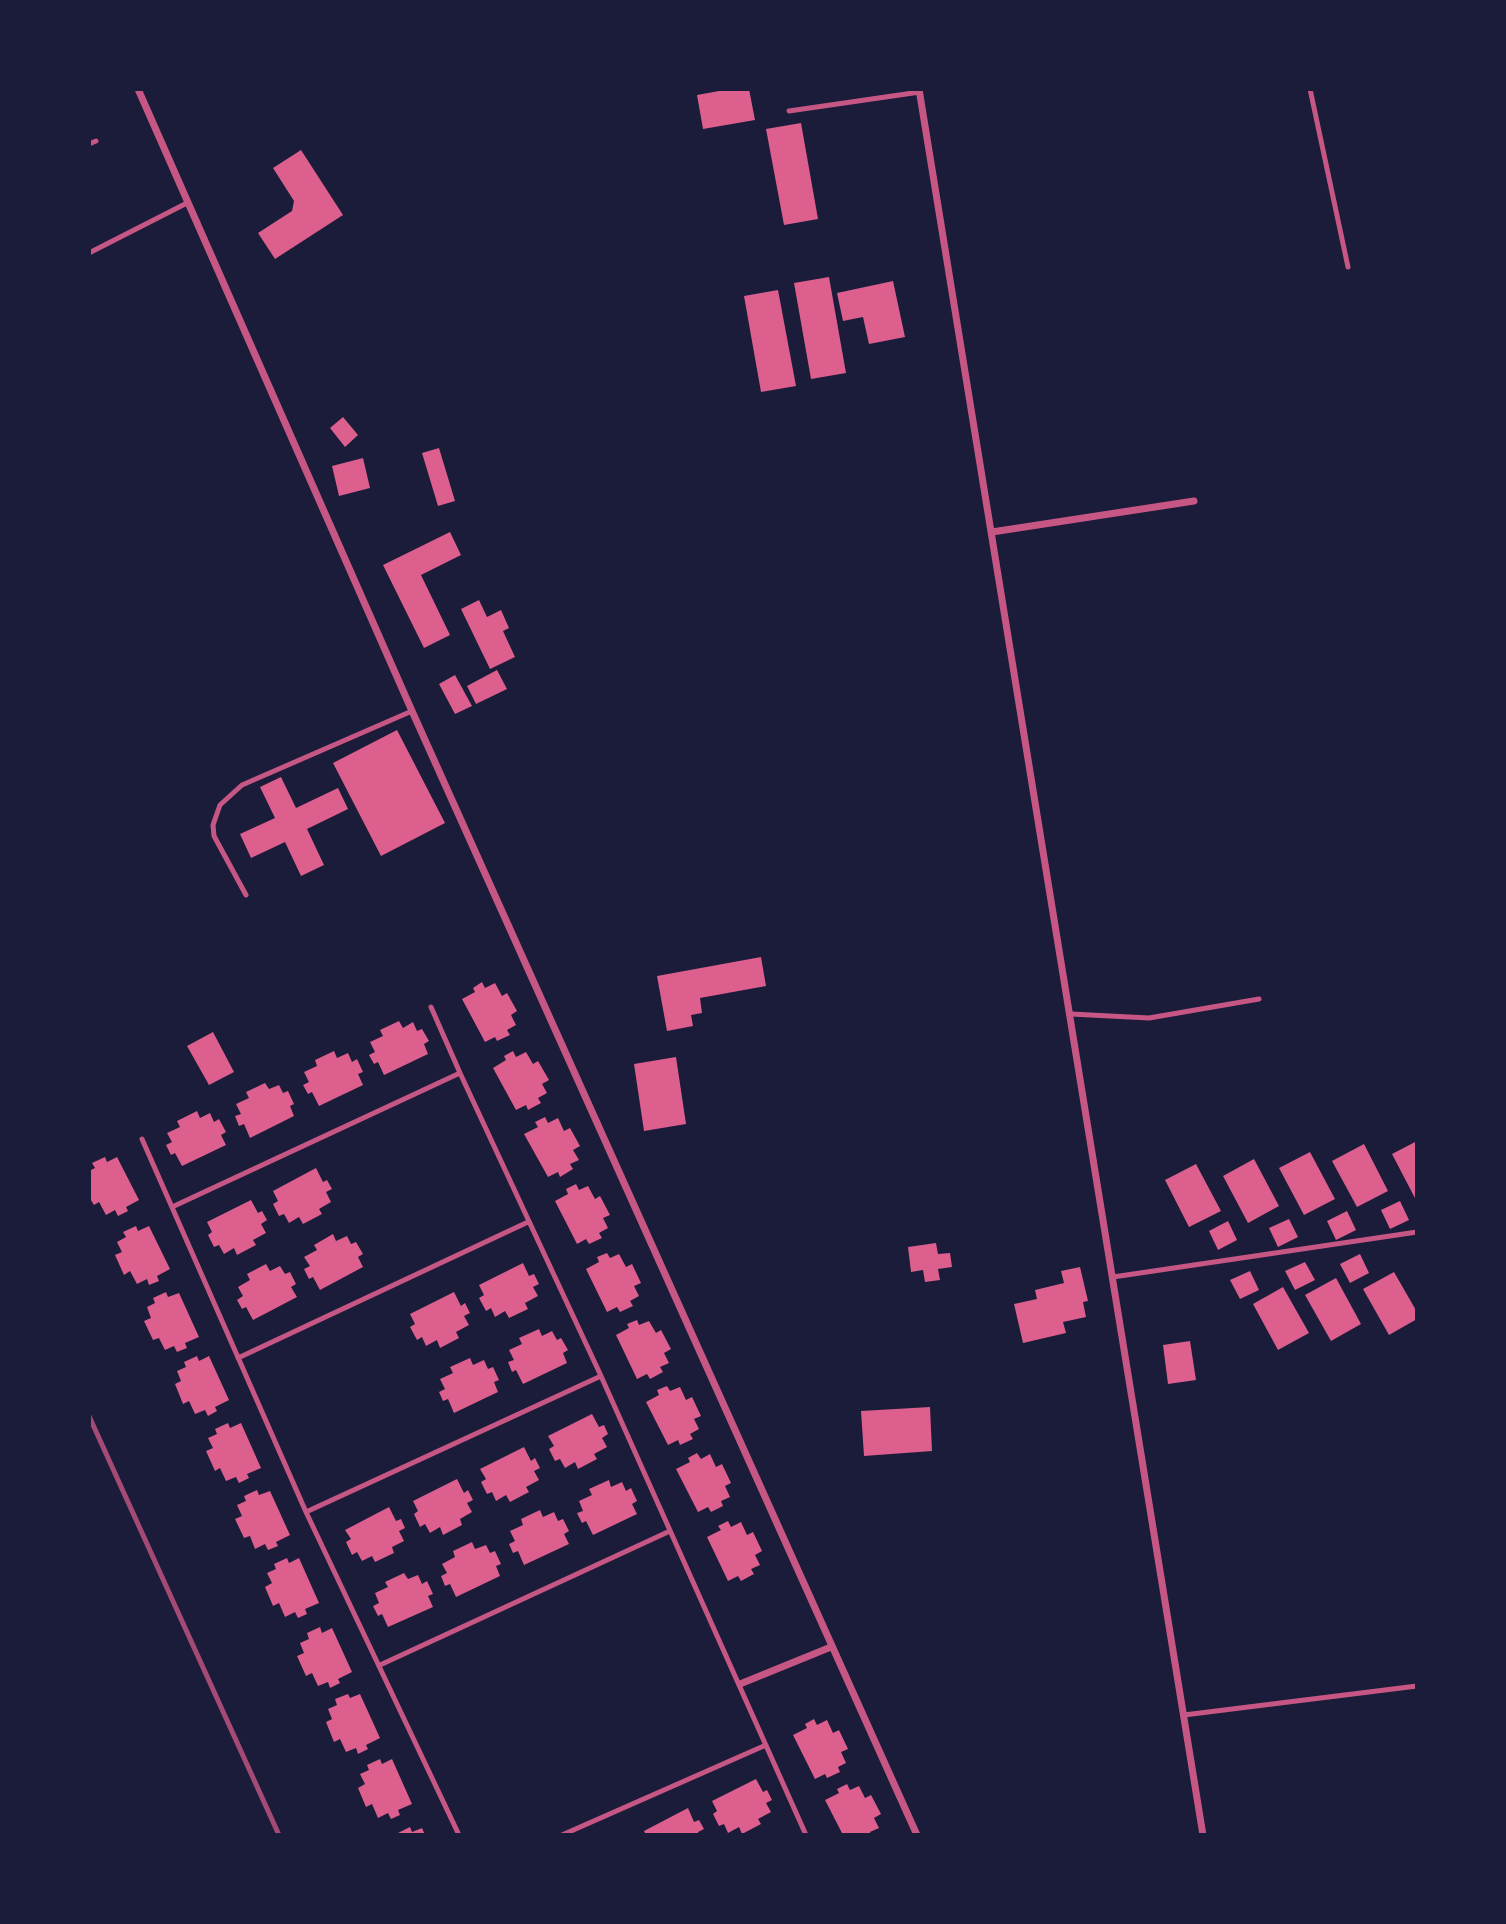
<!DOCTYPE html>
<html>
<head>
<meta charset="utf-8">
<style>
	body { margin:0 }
	#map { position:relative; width:1506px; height:1924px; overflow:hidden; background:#1b1b3a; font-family:Figtree,sans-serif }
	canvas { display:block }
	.frame { position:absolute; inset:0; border:91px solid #1b1b3a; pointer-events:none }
</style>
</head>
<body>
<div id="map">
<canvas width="1506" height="1924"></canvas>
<div class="frame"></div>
</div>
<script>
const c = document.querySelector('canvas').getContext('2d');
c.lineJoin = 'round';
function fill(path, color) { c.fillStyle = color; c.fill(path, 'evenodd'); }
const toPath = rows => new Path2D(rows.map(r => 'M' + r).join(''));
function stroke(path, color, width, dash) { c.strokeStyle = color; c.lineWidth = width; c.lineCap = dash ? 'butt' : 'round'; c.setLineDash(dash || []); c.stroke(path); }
const building = toPath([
	[730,89,749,89,755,120,703,129,697,95],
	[801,123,818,219,784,225,766,129],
	[301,150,343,215,275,259,258,233,292,211,294,201,273,168],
	[829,277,846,373,811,379,794,283],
	[893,281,905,337,869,344,863,317,843,321,837,293],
	[778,290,796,386,761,392,744,296],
	[343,417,358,435,345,447,330,428],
	[439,448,455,501,438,506,422,453],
	[363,458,370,488,339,496,332,466],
	[450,532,461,555,421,575,450,635,424,648,383,565],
	[479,600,487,617,501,610,509,628,503,631,515,657,490,669,461,609],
	[497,670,507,689,476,704,467,686],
	[455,675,472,706,455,714,439,684],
	[397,730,445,823,381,856,333,763],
	[281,777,296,808,338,788,348,809,307,829,324,865,301,876,285,842,251,858,240,834,275,818,260,787],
	[761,957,766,986,700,998,702,1013,691,1015,693,1026,667,1031,657,976],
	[482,982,485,988,495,983,502,996,507,993,517,1011,511,1015,516,1025,507,1030,510,1035,497,1041,495,1037,485,1042,462,999,475,992,473,988],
	[399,1021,403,1028,413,1022,417,1031,422,1029,429,1041,424,1044,428,1054,384,1075,378,1062,374,1064,369,1055,375,1052,370,1042,383,1036,380,1030],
	[213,1032,234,1072,209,1085,187,1046],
	[334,1051,337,1058,348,1053,352,1062,357,1059,363,1072,358,1074,363,1085,319,1106,312,1092,308,1094,303,1085,309,1082,304,1072,317,1066,315,1060],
	[513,1051,516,1057,526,1052,533,1064,538,1061,549,1080,542,1084,547,1093,538,1098,541,1103,528,1110,526,1105,516,1110,493,1068,506,1060,504,1056],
	[676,1057,686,1124,644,1131,634,1064],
	[265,1083,269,1089,279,1085,283,1093,288,1091,294,1104,290,1106,294,1116,250,1138,244,1124,239,1126,235,1116,241,1114,236,1104,249,1098,246,1092],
	[197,1111,200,1118,210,1113,214,1122,219,1119,226,1132,221,1135,226,1145,182,1166,175,1153,171,1155,166,1145,172,1142,167,1133,180,1127,177,1121],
	[545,1117,548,1123,558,1118,564,1131,570,1128,580,1146,573,1150,579,1160,570,1164,573,1169,560,1177,558,1172,548,1177,524,1134,538,1127,535,1122],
	[1417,1141,1417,1202,1392,1154],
	[1364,1144,1388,1191,1357,1207,1332,1161],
	[1310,1152,1335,1199,1304,1215,1279,1168],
	[105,1157,107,1162,117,1157,139,1200,126,1207,128,1211,118,1216,115,1210,106,1215,99,1202,94,1205,89,1197,91,1183,89,1171,95,1168,92,1163],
	[1254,1159,1279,1206,1248,1223,1223,1176],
	[1196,1164,1221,1211,1189,1227,1165,1180],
	[316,1168,323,1182,327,1180,332,1189,326,1192,331,1202,319,1209,322,1214,303,1224,299,1217,289,1223,284,1214,279,1216,273,1204,278,1201,273,1191],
	[576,1184,579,1190,588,1186,595,1199,600,1196,610,1215,603,1218,608,1228,599,1233,602,1238,589,1244,586,1239,577,1244,555,1201,568,1194,566,1189],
	[251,1200,258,1213,262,1211,267,1220,261,1224,266,1233,253,1240,256,1245,237,1255,234,1248,224,1254,219,1245,214,1247,208,1235,212,1232,207,1222],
	[1400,1201,1409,1220,1390,1229,1381,1210],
	[1347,1211,1356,1230,1336,1240,1327,1221],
	[1289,1219,1298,1237,1278,1247,1269,1228],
	[1228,1221,1237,1240,1218,1250,1209,1231],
	[136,1226,138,1231,149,1226,170,1269,157,1276,159,1281,149,1285,147,1279,137,1284,130,1271,124,1275,115,1255,122,1252,117,1242,126,1237,123,1232],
	[333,1234,336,1241,347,1236,351,1244,356,1242,363,1254,358,1257,363,1267,320,1290,313,1277,309,1279,304,1269,310,1266,304,1257,317,1250,314,1245],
	[936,1243,938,1254,950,1253,952,1267,938,1269,940,1280,925,1282,923,1270,911,1272,908,1247],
	[607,1253,610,1258,619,1254,626,1267,632,1264,641,1283,634,1286,639,1296,630,1301,633,1306,620,1312,617,1307,607,1312,586,1269,599,1262,597,1257],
	[1360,1254,1369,1273,1350,1283,1340,1264],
	[1305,1262,1315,1280,1295,1290,1285,1271],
	[523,1263,529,1276,534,1274,539,1284,533,1287,538,1296,525,1303,528,1309,509,1318,505,1311,495,1317,491,1308,486,1311,479,1298,484,1295,479,1285],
	[266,1264,270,1271,280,1266,285,1274,290,1272,296,1284,291,1287,297,1297,253,1320,246,1307,242,1309,237,1300,243,1296,238,1287,250,1280,247,1274],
	[1080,1267,1088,1301,1083,1302,1086,1317,1063,1322,1066,1333,1023,1343,1014,1304,1037,1299,1035,1290,1064,1283,1061,1271],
	[1250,1271,1259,1290,1240,1299,1230,1280],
	[1394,1272,1417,1312,1417,1319,1389,1335,1363,1289],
	[1336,1278,1361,1324,1331,1341,1305,1295],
	[1283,1287,1309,1333,1278,1350,1253,1304],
	[166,1292,168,1297,179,1293,199,1337,185,1343,187,1348,177,1352,174,1346,165,1350,159,1338,153,1340,144,1321,151,1318,147,1307,155,1303,153,1298],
	[454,1292,461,1306,465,1303,470,1313,464,1316,469,1325,456,1332,459,1338,440,1348,437,1340,426,1346,422,1337,417,1340,410,1327,415,1324,410,1314],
	[637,1320,639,1325,649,1321,656,1333,661,1330,671,1349,664,1353,669,1363,660,1367,663,1372,650,1379,647,1374,637,1379,616,1335,629,1328,627,1324],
	[539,1329,542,1336,552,1331,557,1340,561,1338,568,1350,563,1353,567,1363,523,1384,516,1370,512,1372,508,1362,514,1360,509,1350,522,1344,519,1338],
	[1190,1341,1196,1380,1168,1384,1163,1345],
	[197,1356,199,1361,209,1356,229,1400,215,1407,217,1411,208,1416,205,1410,195,1414,189,1401,183,1404,175,1384,181,1381,177,1371,186,1367,184,1362],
	[470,1358,473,1365,484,1360,488,1369,493,1367,499,1380,494,1382,498,1392,454,1413,448,1399,443,1401,439,1392,445,1389,440,1379,453,1373,450,1367],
	[667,1386,670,1391,680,1387,686,1400,692,1397,701,1416,694,1419,699,1429,690,1434,693,1439,680,1445,678,1440,668,1445,646,1402,659,1395,657,1390],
	[930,1407,932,1451,864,1456,861,1411],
	[592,1414,599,1427,604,1425,608,1434,602,1438,607,1447,594,1454,597,1459,578,1469,575,1462,565,1468,560,1459,555,1461,549,1449,554,1446,548,1436],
	[228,1423,230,1428,241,1423,261,1468,247,1474,249,1478,239,1483,236,1477,226,1481,220,1468,215,1471,206,1451,213,1448,208,1438,217,1434,215,1429],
	[524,1447,531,1461,535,1458,540,1468,534,1471,539,1480,526,1487,529,1492,510,1502,506,1495,496,1501,492,1492,487,1494,481,1482,486,1479,480,1469],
	[697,1453,701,1459,710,1454,716,1467,722,1464,731,1483,725,1486,730,1497,721,1501,723,1506,711,1512,708,1507,698,1512,676,1469,690,1462,688,1458],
	[457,1479,464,1493,468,1490,473,1500,467,1503,472,1512,460,1519,462,1525,443,1535,440,1527,430,1533,425,1524,420,1527,414,1514,418,1511,413,1501],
	[609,1480,611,1487,622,1482,626,1491,631,1488,637,1501,632,1504,637,1514,593,1535,586,1521,582,1523,577,1513,583,1511,579,1501,592,1495,589,1489],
	[257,1490,259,1495,270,1491,290,1535,276,1542,278,1546,268,1550,265,1544,255,1549,250,1536,244,1538,235,1519,242,1516,237,1505,246,1501,244,1496],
	[389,1507,396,1521,401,1519,405,1528,399,1531,404,1541,392,1547,394,1553,375,1562,372,1556,362,1561,357,1552,352,1555,346,1542,351,1539,345,1530],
	[540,1510,543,1517,554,1512,558,1521,563,1519,569,1531,564,1534,569,1544,524,1565,518,1551,513,1553,509,1544,515,1541,510,1531,523,1525,521,1519],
	[728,1521,731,1527,741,1522,747,1535,753,1532,762,1551,755,1555,760,1565,751,1569,754,1574,741,1581,738,1576,728,1581,707,1537,721,1530,718,1526],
	[472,1542,475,1549,486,1545,490,1553,495,1551,501,1564,496,1566,500,1576,456,1597,450,1584,445,1586,441,1576,447,1573,442,1564,455,1557,453,1551],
	[287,1558,289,1563,299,1558,319,1603,305,1609,307,1614,298,1618,295,1612,285,1617,279,1603,273,1606,265,1587,272,1583,267,1573,276,1569,274,1564],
	[404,1573,408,1579,418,1575,422,1584,427,1581,433,1594,428,1596,433,1607,388,1627,382,1614,378,1616,373,1606,379,1603,375,1593,388,1587,385,1582],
	[320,1627,322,1633,332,1628,352,1672,338,1679,340,1683,330,1688,328,1682,318,1686,312,1673,306,1676,297,1656,304,1653,300,1643,309,1639,307,1633],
	[348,1694,350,1698,360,1694,380,1738,366,1745,368,1749,358,1754,356,1748,346,1752,340,1739,334,1742,326,1722,332,1719,328,1709,337,1705,335,1699],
	[814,1719,817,1725,827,1720,833,1733,839,1730,848,1749,841,1752,846,1763,838,1767,840,1772,827,1778,825,1774,815,1779,793,1735,807,1728,805,1724],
	[380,1759,382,1764,392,1759,412,1804,398,1810,400,1815,391,1819,388,1813,378,1818,372,1804,366,1807,358,1788,365,1784,360,1774,369,1770,367,1765],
	[756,1779,763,1792,767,1790,772,1800,766,1803,771,1812,758,1819,761,1824,742,1834,739,1827,728,1833,724,1824,719,1826,713,1814,717,1811,712,1801],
	[847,1784,850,1790,859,1786,865,1798,871,1795,881,1814,874,1818,879,1828,870,1832,871,1835,843,1835,825,1800,839,1793,837,1789],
	[688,1808,694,1822,699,1820,704,1829,698,1832,699,1835,646,1835,644,1831],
	[410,1827,412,1832,422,1828,425,1835,394,1835]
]);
const service = toPath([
	[1310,89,1348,267],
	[789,111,920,92],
	[89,144,96,141],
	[89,253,187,203],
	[246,895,214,836,213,825,220,805,242,785,412,711],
	[1071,1014,1149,1018,1259,999],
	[460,1073,601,1376,806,1835],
	[142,1139,306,1512,459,1835],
	[172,1207,460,1073,431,1007],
	[1113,1277,1417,1232],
	[238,1358,528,1222],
	[306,1512,601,1376],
	[380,1665,670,1531],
	[1184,1715,1417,1686],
	[562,1835,766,1745]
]);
const minor = toPath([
	[138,89,412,711,917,1835],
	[919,89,1203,1835],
	[992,532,1194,501],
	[740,1684,831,1647]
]);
const rail = toPath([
	[89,1416,279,1835]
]);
fill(building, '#dd5f8e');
stroke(service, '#c65784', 5);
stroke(minor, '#c65784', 7);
stroke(rail, '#a44b75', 5);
</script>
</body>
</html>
